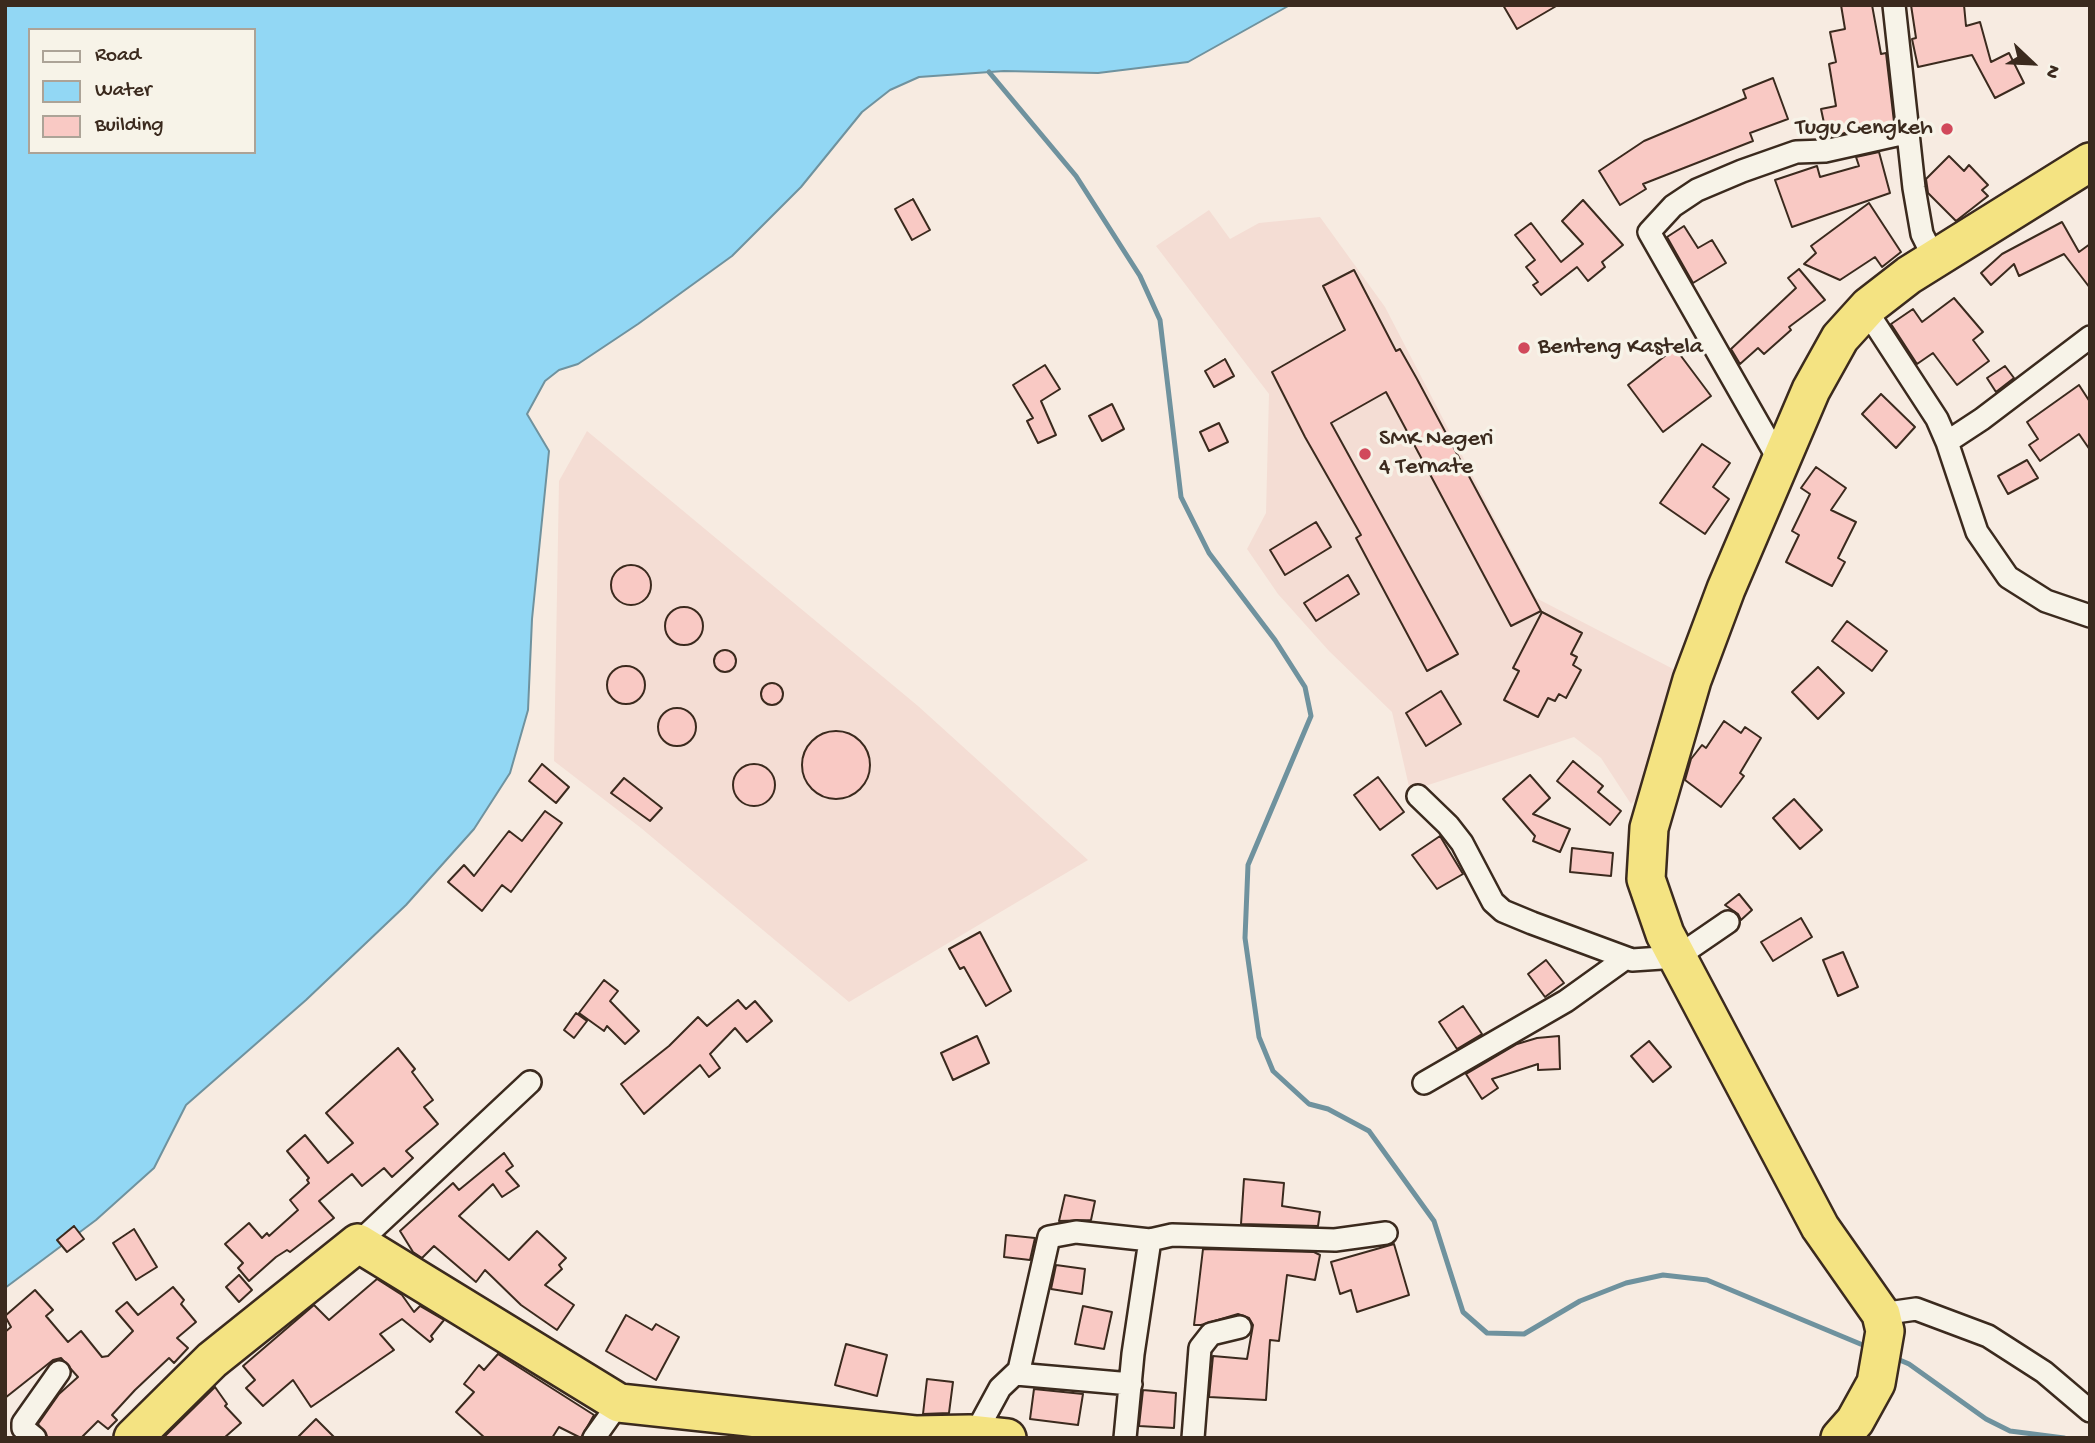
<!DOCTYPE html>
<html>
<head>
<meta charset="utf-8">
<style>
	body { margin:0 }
	#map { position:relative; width:2095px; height:1443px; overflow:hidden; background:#f7ebe1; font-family:"Gochi Hand",sans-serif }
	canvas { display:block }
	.frame { position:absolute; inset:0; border:7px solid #3b2a1e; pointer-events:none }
	.legend { position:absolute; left:28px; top:28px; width:228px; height:126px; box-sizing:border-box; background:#f7f3e8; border:2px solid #aca397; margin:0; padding:9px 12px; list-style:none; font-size:21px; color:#3b2a1e }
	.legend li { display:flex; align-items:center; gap:14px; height:35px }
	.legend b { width:35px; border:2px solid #aca397 }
	.north { position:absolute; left:1997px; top:28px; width:70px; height:70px; -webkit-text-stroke:5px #f7f3e8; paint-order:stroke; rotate:113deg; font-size:19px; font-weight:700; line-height:28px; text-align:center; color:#3b2a1e }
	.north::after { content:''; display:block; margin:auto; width:24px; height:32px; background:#3b2a1e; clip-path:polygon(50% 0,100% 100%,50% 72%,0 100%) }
</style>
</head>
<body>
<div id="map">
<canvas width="2095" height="1443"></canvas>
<div class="frame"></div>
<ul class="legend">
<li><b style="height:9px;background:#f7f3e8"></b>Road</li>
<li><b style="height:19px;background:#92d7f4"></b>Water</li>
<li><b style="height:19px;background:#f9c9c4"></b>Building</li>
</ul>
<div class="north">N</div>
</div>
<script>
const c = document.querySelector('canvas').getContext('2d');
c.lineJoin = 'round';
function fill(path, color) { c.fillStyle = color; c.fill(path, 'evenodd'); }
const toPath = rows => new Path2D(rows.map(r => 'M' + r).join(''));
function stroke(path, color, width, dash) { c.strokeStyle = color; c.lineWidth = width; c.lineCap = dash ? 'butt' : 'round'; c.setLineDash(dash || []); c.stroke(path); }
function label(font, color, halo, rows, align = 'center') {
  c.font = font + ' "Gochi Hand",sans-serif'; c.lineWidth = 7; c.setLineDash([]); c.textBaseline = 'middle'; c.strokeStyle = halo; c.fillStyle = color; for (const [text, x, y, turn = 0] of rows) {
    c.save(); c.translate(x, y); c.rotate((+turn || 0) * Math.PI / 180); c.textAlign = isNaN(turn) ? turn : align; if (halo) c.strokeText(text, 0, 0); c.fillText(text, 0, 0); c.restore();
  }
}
const built = toPath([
	[1209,210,1230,239,1259,223,1320,217,1385,307,1536,598,1679,672,1640,794,1631,804,1601,758,1574,737,1410,791,1392,712,1329,651,1278,594,1247,549,1266,513,1269,394,1156,246],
	[587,431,918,706,1088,860,849,1002,641,828,554,761,559,481]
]);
const water = toPath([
	[5,5,1290,5,1188,62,1098,73,1004,71,919,77,890,90,862,112,801,187,732,256,638,324,578,364,559,370,545,381,527,414,549,451,532,619,528,710,510,773,474,829,406,905,306,1000,186,1105,154,1168,96,1220,5,1288,5,5],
	[30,30,254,30,254,152,30,152,30,30]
]);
const stream = toPath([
	[989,72,1076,176,1140,276,1160,320,1181,497,1209,553,1275,640,1305,687,1311,716,1248,865,1245,938,1259,1037,1273,1071,1309,1104,1328,1109,1369,1131,1434,1221,1463,1312,1487,1333,1524,1334,1580,1301,1626,1283,1663,1275,1707,1280,1870,1348],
	[1895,1358,1909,1364,1986,1419,2010,1431,2064,1438]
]);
const building = toPath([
	[1503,5,1558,5,1517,29,1503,5],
	[1841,5,1872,5,1881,54,1886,53,1894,122,1827,137,1821,109,1836,106,1829,64,1836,62,1830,32,1845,29,1841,5],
	[1911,5,1964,5,1966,26,1980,22,1991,62,2009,53,2024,83,1995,98,1972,55,1918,67,1912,39,1916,38,1911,5],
	[1773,78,1788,119,1750,133,1753,141,1643,184,1646,189,1620,205,1599,171,1644,141,1746,98,1743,90,1773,78],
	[1879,152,1890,193,1792,227,1775,180,1817,166,1820,177,1859,166,1856,157,1879,152],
	[1949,156,1964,171,1969,165,1988,185,1982,190,1988,196,1956,221,1928,193,1926,179,1949,156],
	[913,199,930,230,912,240,895,209,913,199],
	[1583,200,1623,245,1602,262,1605,267,1588,281,1577,267,1541,295,1533,285,1538,282,1526,267,1535,260,1515,235,1531,223,1561,262,1583,244,1562,221,1583,200],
	[1869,203,1901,252,1882,267,1875,257,1840,280,1804,264,1816,253,1811,246,1869,203],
	[2062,222,2079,252,2090,244,2090,288,2064,254,2019,276,2014,264,1991,285,1981,273,2002,254,2062,222],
	[1684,226,1698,248,1712,240,1726,263,1693,283,1667,237,1684,226],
	[1799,269,1825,300,1789,327,1791,330,1764,354,1758,348,1740,364,1731,349,1796,288,1788,278,1799,269],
	[1354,270,1396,351,1400,349,1417,379,1541,611,1511,626,1386,392,1331,423,1458,654,1427,671,1356,538,1361,535,1305,437,1272,372,1345,330,1323,286,1354,270],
	[1954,298,1983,332,1973,340,1989,361,1957,385,1933,353,1917,364,1891,324,1913,309,1922,322,1954,298],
	[1675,348,1711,396,1663,432,1628,385,1675,348],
	[1225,359,1234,376,1214,387,1205,371,1225,359],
	[1045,365,1060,389,1041,401,1056,435,1038,443,1027,421,1033,418,1013,385,1045,365],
	[2005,366,2014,378,1996,392,1987,378,2005,366],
	[2079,385,2090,402,2090,450,2079,434,2040,461,2029,445,2038,439,2027,422,2079,385],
	[1881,394,1915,427,1896,448,1862,414,1881,394],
	[1112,404,1124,429,1102,441,1089,416,1112,404],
	[1219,423,1228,442,1209,451,1200,432,1219,423],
	[1702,444,1730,463,1713,487,1729,499,1705,534,1660,503,1702,444],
	[2027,460,2038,478,2008,494,1998,476,2027,460],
	[1816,467,1846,488,1831,510,1856,522,1838,558,1845,562,1832,586,1786,562,1799,535,1792,531,1810,494,1801,488,1816,467],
	[1316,522,1331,547,1285,575,1270,550,1316,522],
	'611 585a20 20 0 1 1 40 0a20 20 0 1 1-40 0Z',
	[1348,575,1359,594,1316,621,1304,603,1348,575],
	'665 626a19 19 0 1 1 38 0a19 19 0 1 1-38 0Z',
	[1542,612,1582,633,1571,654,1577,657,1573,665,1581,670,1566,698,1559,694,1555,701,1548,698,1538,717,1504,700,1519,671,1513,668,1542,612],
	[1847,621,1887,651,1872,671,1832,641,1847,621],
	'714 661a11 11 0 1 1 22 0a11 11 0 1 1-22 0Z',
	'607 685a19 19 0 1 1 38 0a19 19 0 1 1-38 0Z',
	[1818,667,1844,693,1818,719,1792,692,1818,667],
	'761 694a11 11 0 1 1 22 0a11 11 0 1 1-22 0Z',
	[1441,691,1461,724,1426,746,1406,713,1441,691],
	'658 727a19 19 0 1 1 38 0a19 19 0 1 1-38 0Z',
	[1724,721,1741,733,1745,727,1761,738,1740,773,1744,776,1721,807,1685,780,1691,759,1702,745,1706,748,1724,721],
	'802 765a34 34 0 1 1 68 0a34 34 0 1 1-68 0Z',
	[1573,761,1603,786,1598,792,1621,811,1610,825,1557,781,1573,761],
	[542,764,569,787,556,803,529,781,542,764],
	'733 785a21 21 0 1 1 42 0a21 21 0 1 1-42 0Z',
	[1530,775,1550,798,1533,814,1570,829,1560,852,1533,841,1535,836,1503,799,1530,775],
	[1378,777,1404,812,1380,830,1354,795,1378,777],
	[624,778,662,808,650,821,611,793,624,778],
	[1794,799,1822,830,1800,849,1773,818,1794,799],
	[545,811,562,823,511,892,502,885,482,911,448,882,464,865,474,876,509,831,522,841,545,811],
	[1440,836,1463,874,1437,889,1412,855,1440,836],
	[1572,848,1613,853,1611,876,1570,872,1572,848],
	[1739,894,1752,910,1741,920,1738,914,1725,905,1739,894],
	[1801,918,1812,937,1773,961,1761,942,1801,918],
	[980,932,1011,991,986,1006,964,967,960,969,949,949,980,932],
	[1843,952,1858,987,1838,996,1823,960,1843,952],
	[1546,960,1564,983,1545,997,1528,974,1546,960],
	[604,980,618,991,610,1001,639,1031,625,1044,607,1026,604,1031,579,1013,604,980],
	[738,1000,746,1009,755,1001,772,1021,747,1042,735,1028,710,1054,720,1068,709,1077,700,1065,644,1114,621,1084,669,1046,698,1017,707,1026,738,1000],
	[1463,1006,1482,1034,1457,1049,1439,1022,1463,1006],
	[576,1013,587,1021,574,1038,564,1030,576,1013],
	[977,1036,989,1063,953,1080,941,1053,977,1036],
	[1559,1036,1560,1069,1538,1070,1538,1064,1492,1079,1498,1088,1482,1099,1466,1074,1517,1044,1537,1038,1559,1036],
	[1649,1041,1671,1067,1653,1082,1631,1056,1649,1041],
	[398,1048,415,1069,412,1072,433,1100,424,1107,438,1124,406,1151,413,1158,392,1177,384,1168,362,1186,352,1174,319,1201,334,1218,290,1252,287,1250,276,1257,249,1281,238,1268,243,1263,225,1244,249,1223,262,1238,267,1233,269,1236,298,1210,290,1200,309,1183,307,1180,309,1178,287,1151,305,1135,328,1163,353,1143,326,1113,398,1048],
	[504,1153,513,1166,506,1171,519,1186,502,1197,493,1184,459,1216,509,1260,537,1231,566,1258,559,1265,562,1269,545,1285,574,1305,557,1330,521,1305,485,1270,476,1282,434,1246,422,1258,413,1252,400,1231,453,1183,459,1190,504,1153],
	[1244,1179,1284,1183,1282,1206,1320,1212,1318,1226,1241,1224,1244,1179],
	[1065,1195,1095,1201,1091,1220,1059,1221,1065,1195],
	[74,1226,84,1239,67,1252,57,1240,74,1226],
	[134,1229,157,1267,136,1280,113,1243,134,1229],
	[1006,1235,1035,1238,1030,1260,1004,1257,1006,1235],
	[1394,1244,1409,1295,1357,1312,1351,1290,1340,1294,1331,1262,1394,1244],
	[1203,1249,1314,1252,1320,1255,1315,1280,1287,1275,1279,1341,1270,1340,1266,1400,1209,1397,1213,1356,1247,1359,1253,1325,1249,1318,1238,1314,1201,1325,1194,1325,1203,1249],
	[1056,1265,1085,1269,1082,1294,1051,1289,1056,1265],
	[239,1275,252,1290,239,1302,226,1287,239,1275],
	[377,1279,402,1295,414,1312,420,1306,444,1320,431,1336,433,1339,430,1342,402,1319,380,1334,394,1350,311,1407,293,1380,263,1406,246,1388,255,1380,243,1366,314,1305,329,1320,377,1279],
	[173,1287,184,1300,181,1304,196,1322,177,1338,188,1348,174,1363,169,1358,135,1390,112,1415,117,1420,108,1429,98,1421,81,1438,48,1438,38,1424,59,1394,78,1377,61,1358,53,1360,5,1398,5,1332,11,1327,5,1316,35,1290,53,1310,46,1316,68,1342,81,1331,102,1357,108,1356,133,1331,116,1311,127,1302,138,1315,173,1287],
	[1083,1306,1112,1312,1104,1349,1075,1344,1083,1306],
	[626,1315,652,1330,656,1324,679,1337,656,1380,606,1351,626,1315],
	[846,1344,887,1355,877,1396,835,1385,846,1344],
	[498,1354,594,1415,581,1438,559,1427,552,1438,485,1438,456,1412,474,1392,464,1384,479,1365,484,1370,498,1354],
	[927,1379,953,1382,949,1413,923,1414,927,1379],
	[215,1387,227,1404,225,1406,241,1423,224,1438,163,1438,215,1387],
	[1034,1389,1083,1394,1078,1425,1030,1419,1034,1389],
	[1143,1390,1176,1393,1174,1428,1139,1426,1143,1390],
	[316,1419,335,1438,297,1438,316,1419]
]);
const street = toPath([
	[1894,5,1914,188,1922,234,1934,258],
	[1866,310,1937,419,1947,442,1982,419,2090,337],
	[1947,442,1977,532,2008,577,2046,601,2090,616],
	[1779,460,1649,232,1673,206,1697,190,1742,171,1796,152,1825,151,1910,132],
	[1418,796,1448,825,1462,843,1493,902,1503,911,1532,923,1632,960,1677,957,1728,922],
	[1424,1083,1566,1001,1626,958],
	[358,1243,530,1082],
	[1881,1314,1916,1309,1988,1336,2044,1372,2090,1411],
	[1016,1374,1131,1384],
	[975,1434,1000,1388,1019,1370,1049,1237,1076,1232,1150,1240],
	[35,1438,23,1428,23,1423,59,1372],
	[594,1438,619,1403],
	[1125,1438,1133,1354,1150,1240,1172,1235,1335,1240,1386,1233],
	[1193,1438,1200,1348,1211,1334,1240,1327]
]);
const highway = toPath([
	[133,1438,212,1360,358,1243,619,1403,915,1435,969,1434,1007,1438],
	[1840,1438,1855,1421,1876,1383,1885,1331,1881,1314,1820,1227,1665,934,1646,879,1649,828,1692,680,1726,589,1811,390,1840,338,1869,306,1909,275,2090,162]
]);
const markers = [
	[1947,129,7,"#d1495b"],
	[1524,348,7,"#d1495b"],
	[1365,454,7,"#d1495b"]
];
const poiNames = [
	["Tugu Cengkeh",1933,129,"right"],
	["Benteng Kastela",1538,348],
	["SMK Negeri",1379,440],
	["4 Ternate",1379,468]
];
fill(built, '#f4ddd4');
fill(water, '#92d7f4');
stroke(water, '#6f929e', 2);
stroke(stream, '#6f929e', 5);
fill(building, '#f9c9c4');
stroke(building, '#3b2a1e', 2);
stroke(street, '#3b2a1e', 26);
stroke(highway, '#3b2a1e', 42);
stroke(street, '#f7f3e8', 21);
stroke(highway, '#f4e382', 37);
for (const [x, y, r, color] of markers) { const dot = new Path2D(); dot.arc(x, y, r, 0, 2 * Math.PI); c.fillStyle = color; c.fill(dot); stroke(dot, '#f7f3e8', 2.5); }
label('24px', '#3b2a1e', '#f7f3e8', poiNames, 'left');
</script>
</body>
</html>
